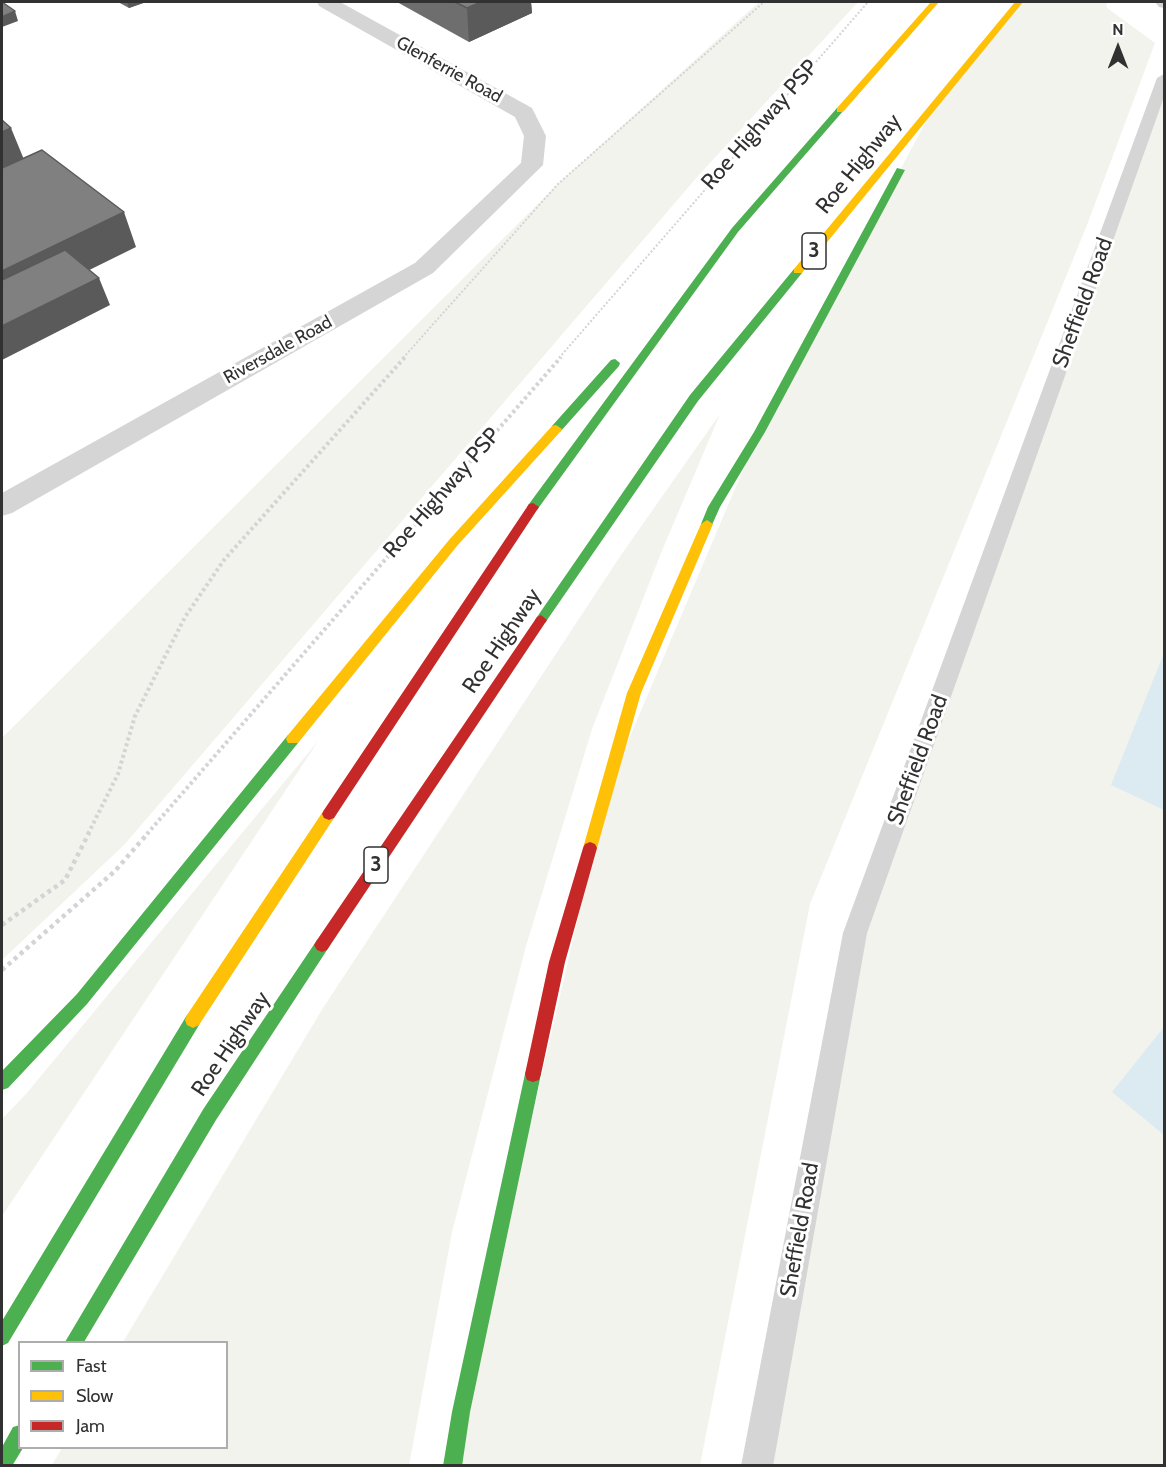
<!DOCTYPE html>
<html>
<head>
<meta charset="utf-8">
<style>
	body { margin:0 }
	#map { position:relative; width:1166px; height:1467px; overflow:hidden; background:#fff; font-family:Cabin,sans-serif }
	canvas { display:block }
	.frame { position:absolute; inset:0; border:3px solid #313131; pointer-events:none }
	.legend { position:absolute; left:18px; top:1341px; width:210px; height:108px; box-sizing:border-box; background:#fff; border:2px solid #adadad; margin:0; padding:8px 10px; list-style:none; font-size:18px; color:#313131 }
	.legend li { display:flex; align-items:center; gap:12px; height:30px }
	.legend b { width:30px; border:2px solid #adadad }
	.north { position:absolute; left:1088px; top:18px; width:60px; height:60px; -webkit-text-stroke:4px #fff; paint-order:stroke; rotate:0deg; font-size:16px; font-weight:700; line-height:24px; text-align:center; color:#313131 }
	.north::after { content:''; display:block; margin:auto; width:21px; height:27px; background:#313131; clip-path:polygon(50% 0,100% 100%,50% 72%,0 100%) }
</style>
</head>
<body>
<div id="map">
<canvas width="1166" height="1467"></canvas>
<div class="frame"></div>
<ul class="legend">
<li><b style="height:8px;background:#4caf50"></b>Fast</li>
<li><b style="height:8px;background:#ffc107"></b>Slow</li>
<li><b style="height:8px;background:#c62828"></b>Jam</li>
</ul>
<div class="north">N</div>
</div>
<script>
const c = document.querySelector('canvas').getContext('2d');
c.lineJoin = 'round';
function fill(path, color) { c.fillStyle = color; c.fill(path, 'evenodd'); }
const toPath = rows => new Path2D(rows.map(r => 'M' + r).join(''));
function stroke(path, color, width, dash) { c.strokeStyle = color; c.lineWidth = width; c.lineCap = dash ? 'butt' : 'round'; c.setLineDash(dash || []); c.stroke(path); }
function label(font, color, halo, rows, align = 'center') {
  c.font = font + ' Cabin,sans-serif'; c.lineWidth = 6; c.setLineDash([]); c.textBaseline = 'middle'; c.strokeStyle = halo; c.fillStyle = color; for (const [text, x, y, turn = 0] of rows) {
    c.save(); c.translate(x, y); c.rotate((+turn || 0) * Math.PI / 180); c.textAlign = isNaN(turn) ? turn : align; if (halo) c.strokeText(text, 0, 0); c.fillText(text, 0, 0); c.restore();
  }
}
const green = toPath([
	[759,2,858,2,698,176,124,845,2,960,2,738,558,184],
	[1019,2,1106,2,1107,8,1155,43,1087,225,810,904,700,1465,452,1466,607,791,759,432,935,105],
	[1164,78,1164,1465,757,1466,855,933],
	[720,414,661,553,592,729,526,946,452,1232,409,1465,52,1465,62,1448,226,1448,226,1342,123,1342,323,1008,619,558],
	[319,740,2,1216,2,1119,26,1094]
]);
const water = toPath([
	[1164,653,1164,810,1111,785],
	[1164,1027,1164,1135,1112,1092]
]);
const pathFar2 = toPath([
	[403,358,558,184,764,2],
	[559,358,868,2]
]);
const pathFar1 = toPath([
	[88,834,118,774,135,716,185,617,224,560,405,357],
	[147,834,561,357]
]);
const path = toPath([
	[2,925,65,880,89,833],
	[2,970,115,871,148,833]
]);
const lane = toPath([
	[1155,2,1164,2,1164,8,1159,7,1155,2],
	[1164,74,1164,97,867,933,773,1466,741,1466,843,933,1157,78,1164,74]
]);
const street = toPath([
	[317,2,340,2,532,108,546,136,543,165,433,273,12,513,2,516,2,493,415,263,521,163,524,136,515,117,319,6,317,2]
]);
const fast = toPath([
	[837,108,844,110,738,232,537,510,529,510,527,507,529,504,732,228,837,108],
	[897,168,905,170,765,432,720,507,711,527,703,527,701,524,708,507,754,432,897,168],
	[798,268,802,269,802,273,698,401,545,623,537,623,535,620,537,617,690,395,794,269,798,268],
	[615,359,620,363,619,366,560,432,552,432,552,426,611,360,615,359],
	[293,733,298,735,300,739,298,743,87,1004,8,1088,2,1090,2,1071,77,994,288,735,293,733],
	[322,938,327,940,330,945,327,950,216,1120,84,1342,65,1342,204,1108,317,940,322,938],
	[193,1012,199,1015,201,1020,199,1025,8,1343,2,1346,2,1321,187,1015,193,1012],
	[533,1066,539,1068,541,1074,470,1412,462,1466,443,1466,452,1412,525,1074,527,1068,533,1066],
	[20,1425,20,1448,23,1448,12,1466,2,1466,2,1447,13,1427,20,1425]
]);
const slow = toPath([
	[931,2,939,2,843,112,837,112,837,108,931,2],
	[1015,2,1023,2,802,273,794,273,794,269,1015,2],
	[556,425,562,429,560,432,457,546,298,743,288,743,286,739,288,735,449,540,552,426,556,425],
	[707,520,713,524,641,693,597,848,595,852,590,854,585,852,583,848,627,693,701,524,707,520],
	[329,808,334,810,336,814,334,818,199,1025,193,1028,187,1025,185,1020,187,1015,324,810,329,808]
]);
const jam = toPath([
	[533,503,539,507,537,510,334,818,329,820,324,818,322,814,324,810,529,504,533,503],
	[541,615,547,620,327,950,322,952,317,950,314,945,317,940,537,617,541,615],
	[590,842,595,844,597,848,565,962,541,1074,539,1080,533,1082,527,1080,525,1074,549,962,583,848,585,844,590,842]
]);
const wall = toPath([
	[118,2,146,2,129,8],
	[397,2,531,2,532,13,469,42]
]);
const shadedWall = toPath([
	[127,2,146,2,129,8],
	[481,2,531,2,532,13,469,42,467,8],
	[15,11,18,21,2,27,2,17],
	[11,128,25,162,2,173,2,132],
	[124,212,136,247,2,313,2,271],
	[99,278,110,305,2,360,2,326]
]);
const building = toPath([
	[2,2,15,11,2,17,2,2],
	[455,2,481,2,467,8,455,2],
	[2,120,11,128,2,132,2,120],
	[42,150,124,212,2,271,2,168,42,150],
	[65,250,99,278,2,326,2,280,65,250]
]);
const farStreetnames = [
	["Glenferrie Road",449,70,29],
	["Riversdale Road",278,350,-29]
];
const shields = [
	[814,251,24],
	[376,865,24]
];
const shieldNames = [
	["3",814,251],
	["3",376,865]
];
const streetNames = [
	["Roe Highway PSP",760,125,-49],
	["Roe Highway",859,164,-51],
	["Sheffield Road",1083,303,-70],
	["Roe Highway PSP",442,493,-49],
	["Roe Highway",502,641,-56],
	["Sheffield Road",918,760,-70],
	["Roe Highway",231,1044,-56],
	["Sheffield Road",800,1230,-80]
];
fill(green, '#f1f3ec');
fill(water, '#dcebf2');
stroke(pathFar2, '#d4d4d4', 2, [2, 2]);
stroke(pathFar1, '#d4d4d4', 4, [3, 3]);
stroke(path, '#d4d4d4', 4.5, [4, 4]);
fill(lane, '#d5d5d5');
fill(street, '#d5d5d5');
fill(fast, '#4caf50');
fill(slow, '#ffc107');
fill(jam, '#c62828');
fill(wall, '#6e6e6e');
fill(shadedWall, '#5a5a5a');
fill(building, '#808080');
stroke(building, '#5a5a5a', 1.5);
label('18px', '#313131', '#fff', farStreetnames);
for (const [x, y, w] of shields) { const box = new Path2D(); box.roundRect(x - w / 2, y - 18, w, 36, 4.5); c.fillStyle = '#fff'; c.fill(box); stroke(box, '#313131', 1.5); }
label('bold 21px', '#313131', null, shieldNames);
label('22px', '#313131', '#fff', streetNames);
</script>
</body>
</html>
